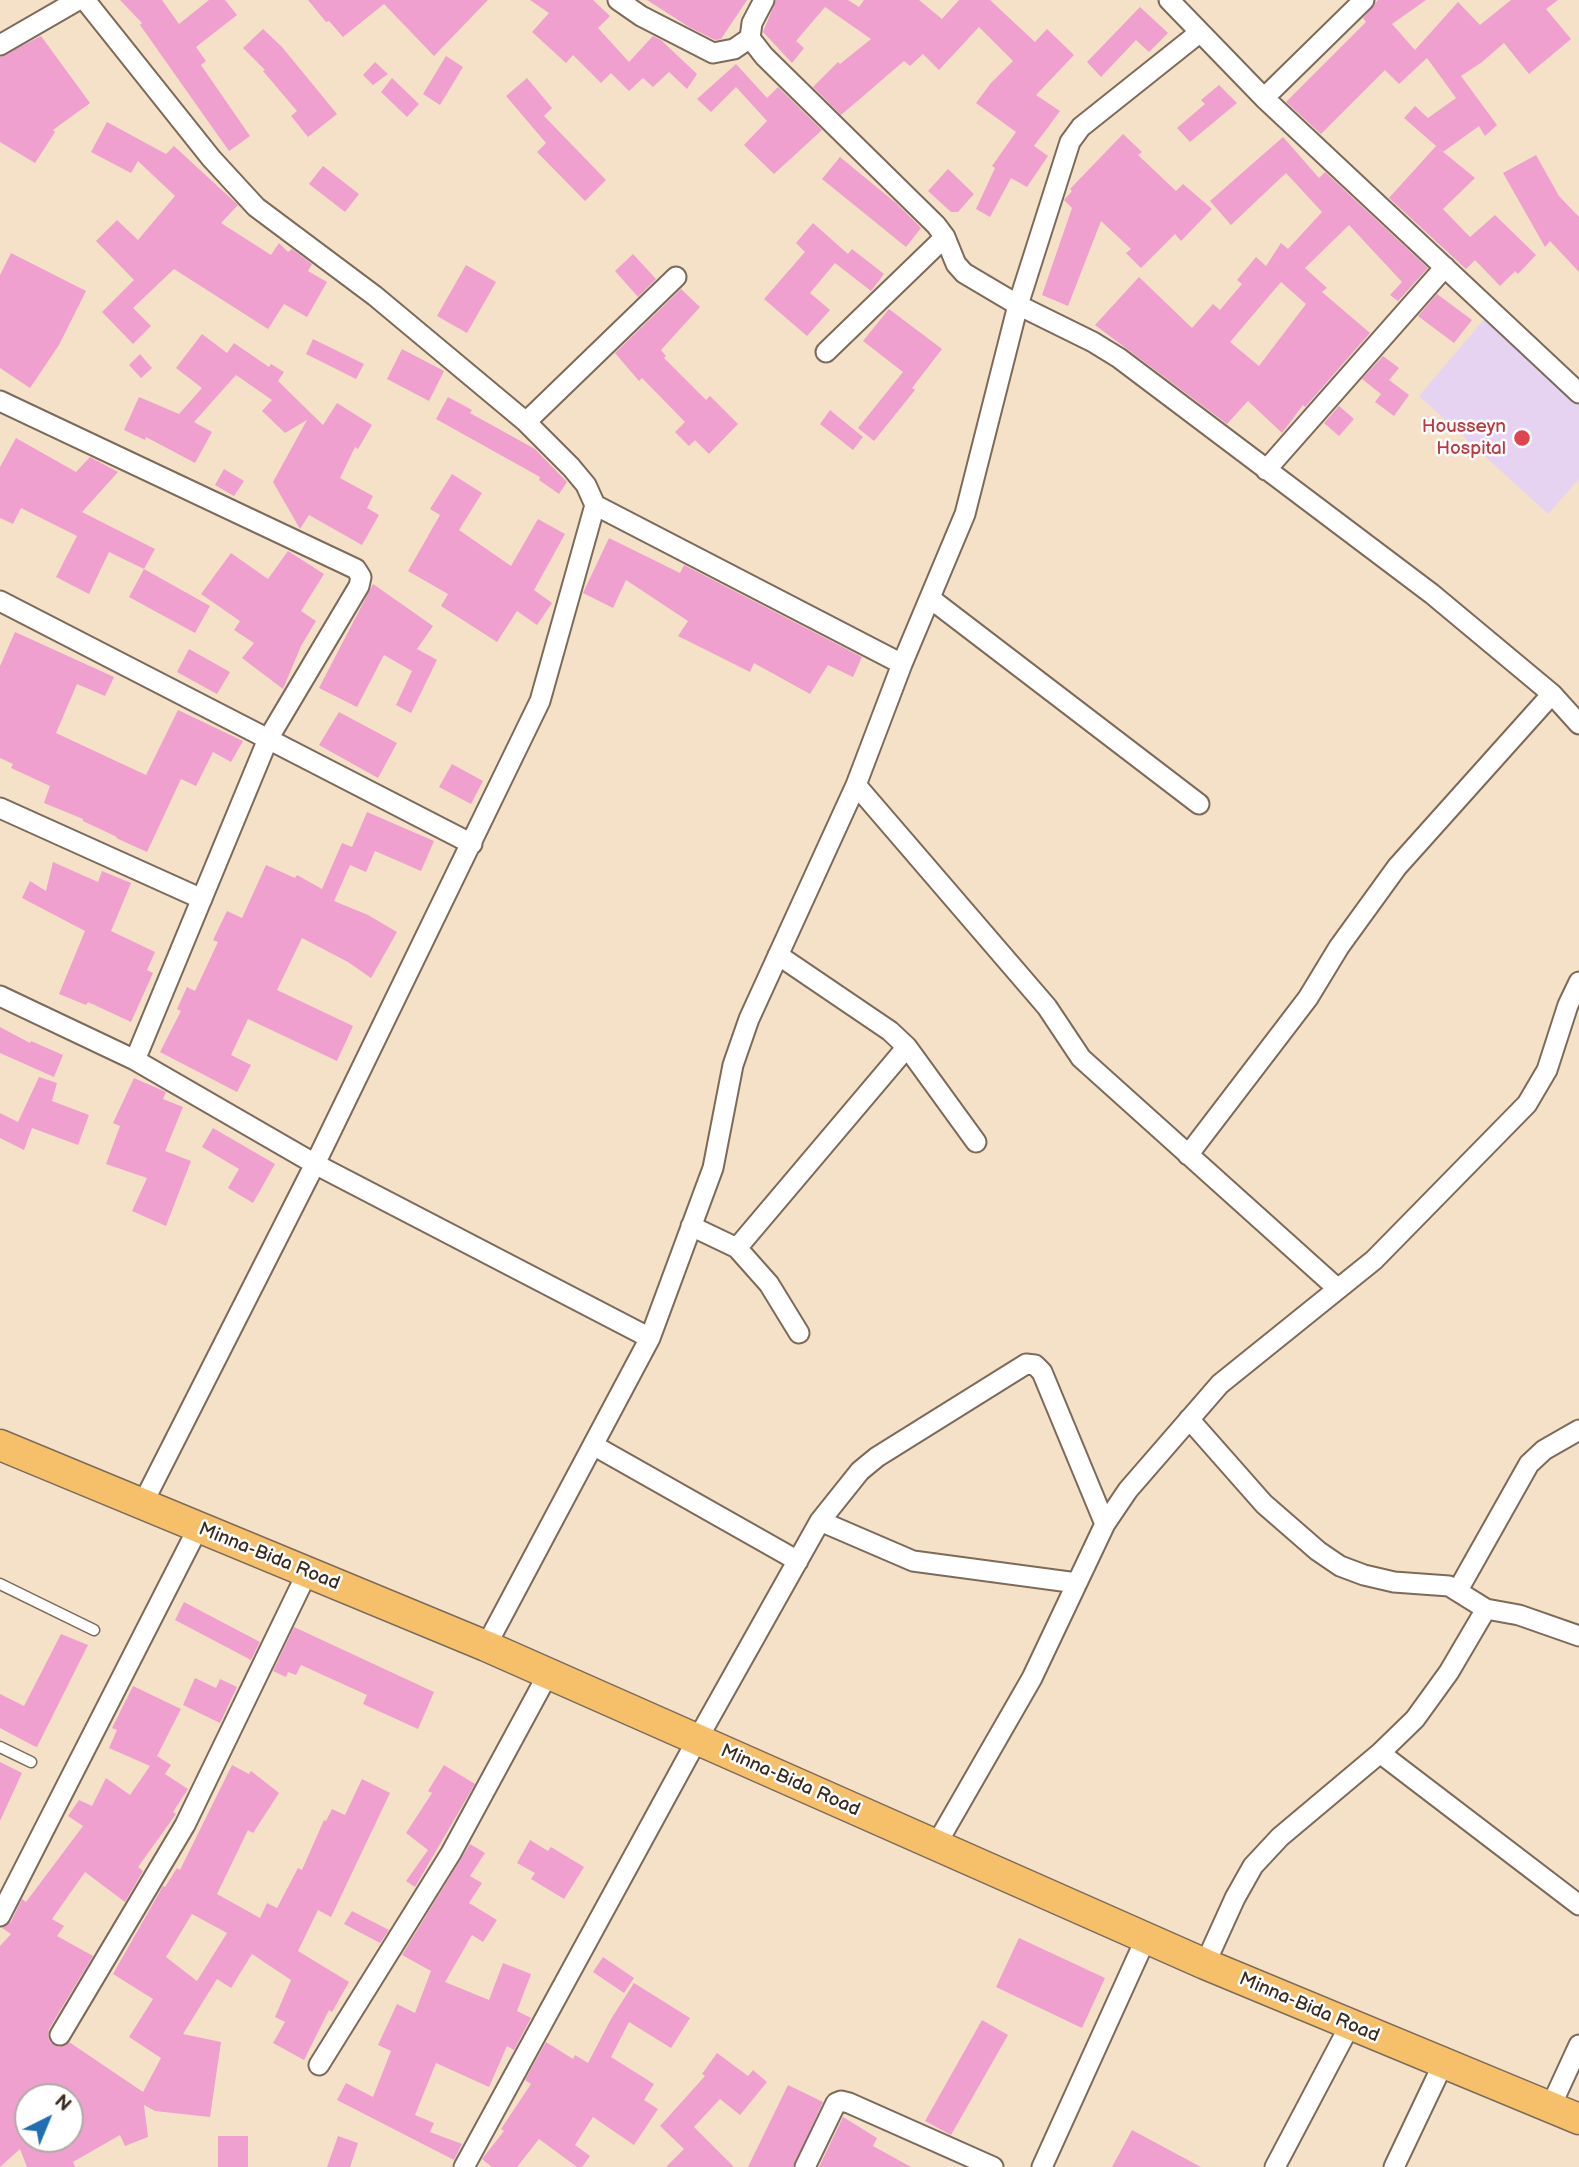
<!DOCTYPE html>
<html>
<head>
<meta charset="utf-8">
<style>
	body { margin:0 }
	#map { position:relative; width:1579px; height:2167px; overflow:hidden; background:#f5e1c8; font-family:"Balsamiq Sans",sans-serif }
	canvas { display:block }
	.north { position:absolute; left:14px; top:2083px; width:70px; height:70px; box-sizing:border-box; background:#fff; border:2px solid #b1aaa5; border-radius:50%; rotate:43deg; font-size:19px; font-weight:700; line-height:28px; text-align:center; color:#3b2a1e }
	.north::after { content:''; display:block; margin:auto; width:24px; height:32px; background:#1f6fb2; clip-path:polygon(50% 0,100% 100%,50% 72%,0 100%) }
</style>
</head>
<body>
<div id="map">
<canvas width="1579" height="2167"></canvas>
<div class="north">N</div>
</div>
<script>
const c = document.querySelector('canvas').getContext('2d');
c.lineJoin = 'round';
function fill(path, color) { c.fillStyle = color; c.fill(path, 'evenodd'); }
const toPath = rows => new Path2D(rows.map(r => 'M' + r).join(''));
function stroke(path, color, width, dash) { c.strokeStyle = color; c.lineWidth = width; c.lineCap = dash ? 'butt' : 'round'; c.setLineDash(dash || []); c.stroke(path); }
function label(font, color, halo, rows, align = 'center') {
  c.font = font + ' "Balsamiq Sans",sans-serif'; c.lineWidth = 5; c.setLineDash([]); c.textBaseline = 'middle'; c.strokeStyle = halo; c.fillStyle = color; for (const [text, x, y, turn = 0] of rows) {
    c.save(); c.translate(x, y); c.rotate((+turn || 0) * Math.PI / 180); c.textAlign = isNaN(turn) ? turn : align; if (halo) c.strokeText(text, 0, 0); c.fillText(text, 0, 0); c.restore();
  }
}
const built = toPath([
	[1491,311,1579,393,1579,479,1548,514,1419,396]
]);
const building = toPath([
	[120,0,162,0,179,24,209,0,225,0,237,15,196,47,206,61,201,65,250,136,229,151,140,25,142,23],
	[308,0,488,0,434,56,384,4,343,37,329,21,326,22],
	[530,0,593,0,610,16,598,28,629,62,653,36,661,40,697,74,687,89,669,72,653,87,643,78,629,91,611,73,601,83,573,55,566,63,532,32,549,13],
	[647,0,747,0,721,39,715,40,689,27],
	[776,0,848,0,859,7,864,0,919,0,942,19,959,0,990,0,1035,42,1047,29,1074,55,1036,95,1060,111,1034,146,1048,156,1027,187,1011,178,990,217,976,209,995,168,992,166,1016,132,976,103,991,83,1013,61,979,27,939,70,923,54,910,66,904,61,841,115,813,87,838,62,840,64,871,39,825,7,796,41,804,48,792,63,763,32],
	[1378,0,1426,0,1392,24,1415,50,1458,2,1480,25,1511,0,1558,0,1546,9,1571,39,1529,74,1504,43,1482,62,1461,76,1497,125,1485,136,1479,126,1443,152,1404,118,1415,106,1428,118,1456,98,1427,58,1399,84,1385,70,1321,134,1286,102,1366,22,1363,18],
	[1140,7,1168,33,1149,52,1136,40,1101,77,1087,62],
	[263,29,282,47,337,114,308,137,291,116,297,111,263,71,265,70,243,48],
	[41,36,90,103,53,130,55,132,35,163,0,142,0,57],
	[446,56,463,67,440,105,423,94],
	[375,62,388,74,373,85,363,75],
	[736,64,767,98,778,87,822,130,774,174,744,145,767,121,736,87,711,112,697,99],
	[392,78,419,104,407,117,381,92],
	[527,78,552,108,544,116,606,180,585,201,537,152,546,143,506,96],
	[1219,85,1237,103,1190,142,1177,128,1205,104,1201,100],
	[107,122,166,154,174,146,238,205,221,223,271,255,279,243,288,252,292,249,312,264,308,271,327,282,307,317,284,304,268,329,174,269,133,308,151,326,133,344,102,312,134,280,96,241,117,220,138,240,175,196,138,161,131,173,91,152],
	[1123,134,1142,152,1138,155,1176,191,1183,184,1212,209,1181,241,1175,234,1141,268,1126,253,1131,249,1101,221,1068,306,1042,295,1072,208,1064,200,1072,191,1070,189],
	[1283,137,1319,178,1325,172,1428,268,1398,301,1390,295,1402,282,1349,225,1305,268,1327,288,1322,292,1370,333,1305,407,1303,405,1282,433,1248,401,1227,424,1095,325,1139,277,1192,328,1213,304,1220,310,1242,284,1237,280,1256,257,1266,266,1281,243,1288,249,1322,212,1286,173,1231,225,1210,201],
	[1281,282,1306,304,1259,366,1230,342],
	[1436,146,1475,178,1443,209,1470,237,1495,215,1536,255,1518,274,1515,271,1500,286,1475,260,1466,269,1389,198],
	[1536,155,1559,196,1579,217,1579,272,1550,241,1545,247,1503,173],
	[840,157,896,203,921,228,906,247,822,179],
	[323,166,359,194,345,212,309,184],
	[948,169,974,194,958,212,951,212,928,191],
	[813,223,848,254,852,249,884,274,871,291,835,263,810,293,830,310,807,336,764,299,805,252,796,243],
	[11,253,86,291,59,345,30,388,0,368,0,275],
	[633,254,656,279,638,297,615,271],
	[466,265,496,282,467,333,437,316],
	[681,289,700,307,661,350,666,356,664,358,706,400,710,396,738,424,709,454,695,440,689,446,675,432,685,422,642,378,639,381,615,353],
	[1437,294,1472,320,1454,343,1418,316],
	[889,309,942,349,912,388,915,390,874,441,858,428,903,372,863,341],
	[202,334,227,353,234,343,269,367,271,364,284,372,278,381,323,425,337,403,372,425,358,449,355,447,340,478,373,496,367,508,379,515,362,545,309,515,300,529,273,482,307,420,285,433,262,411,272,400,236,375,194,422,212,432,195,463,146,437,145,440,124,430,139,397,179,414,202,388,176,368],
	[313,339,364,364,356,379,306,354],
	[402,349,444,371,429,401,387,379],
	[140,354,152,368,141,378,129,365],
	[1383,356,1399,368,1389,380,1409,395,1394,416,1375,402,1381,394,1362,379],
	[448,397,472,410,470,413,535,449,567,482,559,494,539,480,540,477,436,419],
	[1339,406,1354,419,1339,436,1324,423],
	[830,410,863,437,853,450,820,424],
	[16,438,76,472,90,457,118,472,82,512,155,549,144,569,109,552,89,594,56,577,77,536,21,508,13,524,0,518,0,467],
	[224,469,244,481,234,496,215,485],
	[452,474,482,493,459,530,511,566,538,519,565,534,534,590,552,603,537,625,517,611,497,642,441,606,448,594,408,571,440,515,430,509],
	[609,538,680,573,684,565,862,657,853,677,828,665,810,694,754,663,750,672,678,636,688,621,626,580,613,608,583,593],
	[288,551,324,574,301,611,316,621,301,646,283,689,242,658,254,643,234,630,240,621,201,594,231,553,268,579],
	[144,569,210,606,195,633,129,597],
	[373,584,433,626,417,649,437,660,411,713,396,705,412,671,384,655,357,707,319,688],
	[15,632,114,677,105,696,77,684,56,733,146,775,178,710,243,741,231,762,213,752,196,786,181,779,147,852,116,838,117,837,83,821,83,819,44,803,50,786,11,768,13,764,0,758,0,666],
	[189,649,230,672,217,694,177,672],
	[339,712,397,743,378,778,319,745],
	[452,764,483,781,471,804,439,787],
	[367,812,434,841,421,871,375,851,366,872,350,865,334,901,368,915,397,932,371,978,348,962,302,938,277,990,353,1026,337,1061,248,1019,231,1055,251,1065,237,1092,160,1052,181,1011,177,1009,187,987,195,991,218,942,213,940,227,911,242,918,266,865,295,878,297,875,322,889,342,843,352,847],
	[53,862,98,882,102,871,131,883,111,931,155,952,147,970,153,973,131,1022,88,1002,86,1005,59,994,85,931,22,898,30,881,46,891],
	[0,1027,30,1043,31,1041,63,1055,54,1077,0,1053],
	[39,1077,57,1083,52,1101,89,1115,78,1145,32,1128,24,1150,0,1138,0,1113,18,1122],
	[134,1078,166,1092,163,1099,183,1107,165,1151,191,1161,166,1226,132,1211,147,1178,106,1164,120,1126,113,1123],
	[213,1128,275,1164,253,1203,228,1188,239,1169,202,1147],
	[184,1602,260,1642,251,1660,175,1620],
	[294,1627,434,1692,418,1729,363,1704,367,1695,301,1665,296,1675,288,1672,286,1677,273,1671],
	[61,1634,88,1645,37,1747,34,1746,0,1728,0,1694,24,1706],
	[195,1678,216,1688,220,1679,237,1687,220,1723,183,1705],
	[133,1686,181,1709,157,1756,171,1765,165,1774,188,1789,173,1812,176,1814,138,1867,143,1871,125,1902,85,1872,52,1919,64,1926,57,1936,93,1956,49,2029,48,2036,50,2042,59,2047,69,2042,143,2092,161,2058,129,2037,153,1999,113,1974,163,1886,165,1887,177,1868,180,1870,232,1765,249,1774,251,1771,279,1793,253,1833,248,1830,217,1894,260,1918,267,1903,277,1908,298,1868,302,1870,324,1820,326,1821,332,1809,345,1815,362,1779,390,1793,331,1917,318,1910,298,1951,349,1982,332,2012,329,2010,304,2060,273,2043,285,2022,275,2017,291,1980,252,1954,231,1988,217,1979,183,2034,221,2042,210,2117,155,2111,144,2105,148,2137,125,2146,120,2135,73,2162,75,2167,27,2167,20,2149,0,2167,0,1946,11,1934,2,1928,11,1922,22,1899,26,1902,83,1826,68,1816,79,1800,92,1806,106,1778,130,1795,150,1766,109,1748,117,1730,112,1728],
	[192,1914,227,1933,197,1981,166,1957],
	[28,2097,70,2097,70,2139,28,2139],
	[0,1762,22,1773,0,1821],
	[444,1765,475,1784,415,1887,406,1881,428,1850,406,1833,432,1793,428,1791],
	[530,1840,548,1851,551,1847,584,1867,564,1899,531,1879,535,1873,517,1863],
	[470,1844,485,1853,470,1876,482,1883,469,1903,497,1920,483,1942,472,1935,445,1982,489,2000,503,1963,531,1974,517,2011,531,2018,514,2050,507,2046,489,2087,436,2063,415,2115,434,2123,430,2132,462,2144,454,2160,337,2100,346,2083,373,2097,391,2051,378,2045,397,2004,415,2013,431,1971,402,1955],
	[352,1911,389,1930,380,1943,344,1924],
	[1019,1938,1105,1978,1082,2028,996,1987],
	[603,1957,634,1978,624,1993,593,1972],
	[634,1983,690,2018,671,2048,629,2022,611,2057,654,2084,644,2100,658,2109,634,2145,593,2117,575,2145,590,2156,582,2167,577,2167,539,2139,517,2167,492,2167,482,2159,504,2131,501,2129,531,2084,525,2080,546,2042,573,2059,575,2055,588,2063,611,2019],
	[982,2020,1008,2035,951,2135,925,2121],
	[717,2053,748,2076,753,2070,767,2082,740,2115,720,2099,694,2127,734,2167,666,2167,684,2149,660,2126,705,2076,702,2074],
	[788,2085,823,2102,793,2167,748,2167],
	[843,2117,877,2138,873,2146,911,2167,819,2167],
	[1132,2130,1201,2167,1112,2167],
	[218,2136,248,2136,248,2167,218,2167],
	[338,2136,358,2143,350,2167,327,2167]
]);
const service = toPath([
	[0,1584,94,1630],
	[0,1747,31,1762]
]);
const minor = toPath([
	[85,0,211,158,256,207,375,296,526,422,571,467,586,485,595,505,902,664],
	[618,0,641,16,713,53,734,49,750,38],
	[764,0,752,23,750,38,764,56,936,225,945,237,956,264,964,273,1018,305,1093,342,1119,358,1432,594,1552,694,1579,724],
	[1169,0,1264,98,1579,393],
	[0,45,78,0],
	[1264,98,1364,0],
	[826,352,945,237],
	[0,401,356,569,361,577,359,586,268,739,135,1060],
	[526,422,676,277],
	[1266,470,1445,267],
	[931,599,1199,804],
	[0,601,472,844],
	[856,785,1047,1007,1081,1058,1338,1289],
	[0,808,202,899],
	[778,955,890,1031,907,1047,976,1142],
	[0,996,135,1060,315,1164,650,1338],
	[1188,1155,1308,998,1339,947,1397,867,1552,694],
	[691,1226,737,1248,769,1284,799,1333],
	[737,1248,907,1047],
	[1189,1419,1264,1504,1318,1551,1340,1566,1364,1575,1394,1582,1449,1586,1486,1609],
	[593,1445,798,1561],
	[142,1505,315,1164,540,701,595,505],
	[820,1521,913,1561,1077,1583],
	[1458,1590,1529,1464,1544,1450,1579,1430],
	[486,1646,650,1338,713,1168,733,1065,749,1019,856,785,902,664,965,514,1018,305,1070,142,1081,127,1199,33],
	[1380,1753,1579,1905],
	[936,1845,1032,1678,1105,1524,1128,1490,1220,1384,1374,1260,1527,1104,1547,1070,1568,1005,1579,982],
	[0,1916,198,1528],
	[1205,1964,1235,1898,1253,1866,1280,1837,1380,1753,1415,1719,1449,1672,1486,1609,1519,1615,1579,1636],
	[60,2035,185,1825,307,1573],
	[319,2065,451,1853,548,1674],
	[1550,2108,1579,2045],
	[464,2167,697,1740,820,1521,860,1471,877,1457,1026,1364,1035,1365,1042,1372,1105,1524],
	[805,2167,836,2103,841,2101,849,2103,993,2167],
	[1042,2167,1146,1938],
	[1275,2167,1350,2025],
	[1394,2167,1443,2064]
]);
const primary = toPath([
	[0,1445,486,1646,1205,1964,1579,2119]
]);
const markers = [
	[1522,438,9,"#e0444e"]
];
const healthNames = [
	["Housseyn",1506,427],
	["Hospital",1506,449]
];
const streetNames = [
	["Minna-Bida Road",269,1557,22],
	["Minna-Bida Road",790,1781,24],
	["Minna-Bida Road",1309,2008,23]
];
fill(built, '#e5d3f1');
fill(building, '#efa0ce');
stroke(service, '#7c6a5a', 13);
stroke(minor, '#7c6a5a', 23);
stroke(primary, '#7c6a5a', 33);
stroke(service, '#fff', 10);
stroke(minor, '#fff', 19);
stroke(primary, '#f6c06b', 30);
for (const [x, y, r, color] of markers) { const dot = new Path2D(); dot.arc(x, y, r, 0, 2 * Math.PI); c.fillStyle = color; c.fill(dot); stroke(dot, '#fff', 2.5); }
label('19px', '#be3a42', '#fff', healthNames, 'right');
label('19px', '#3b2a1e', '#fff', streetNames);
</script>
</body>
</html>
